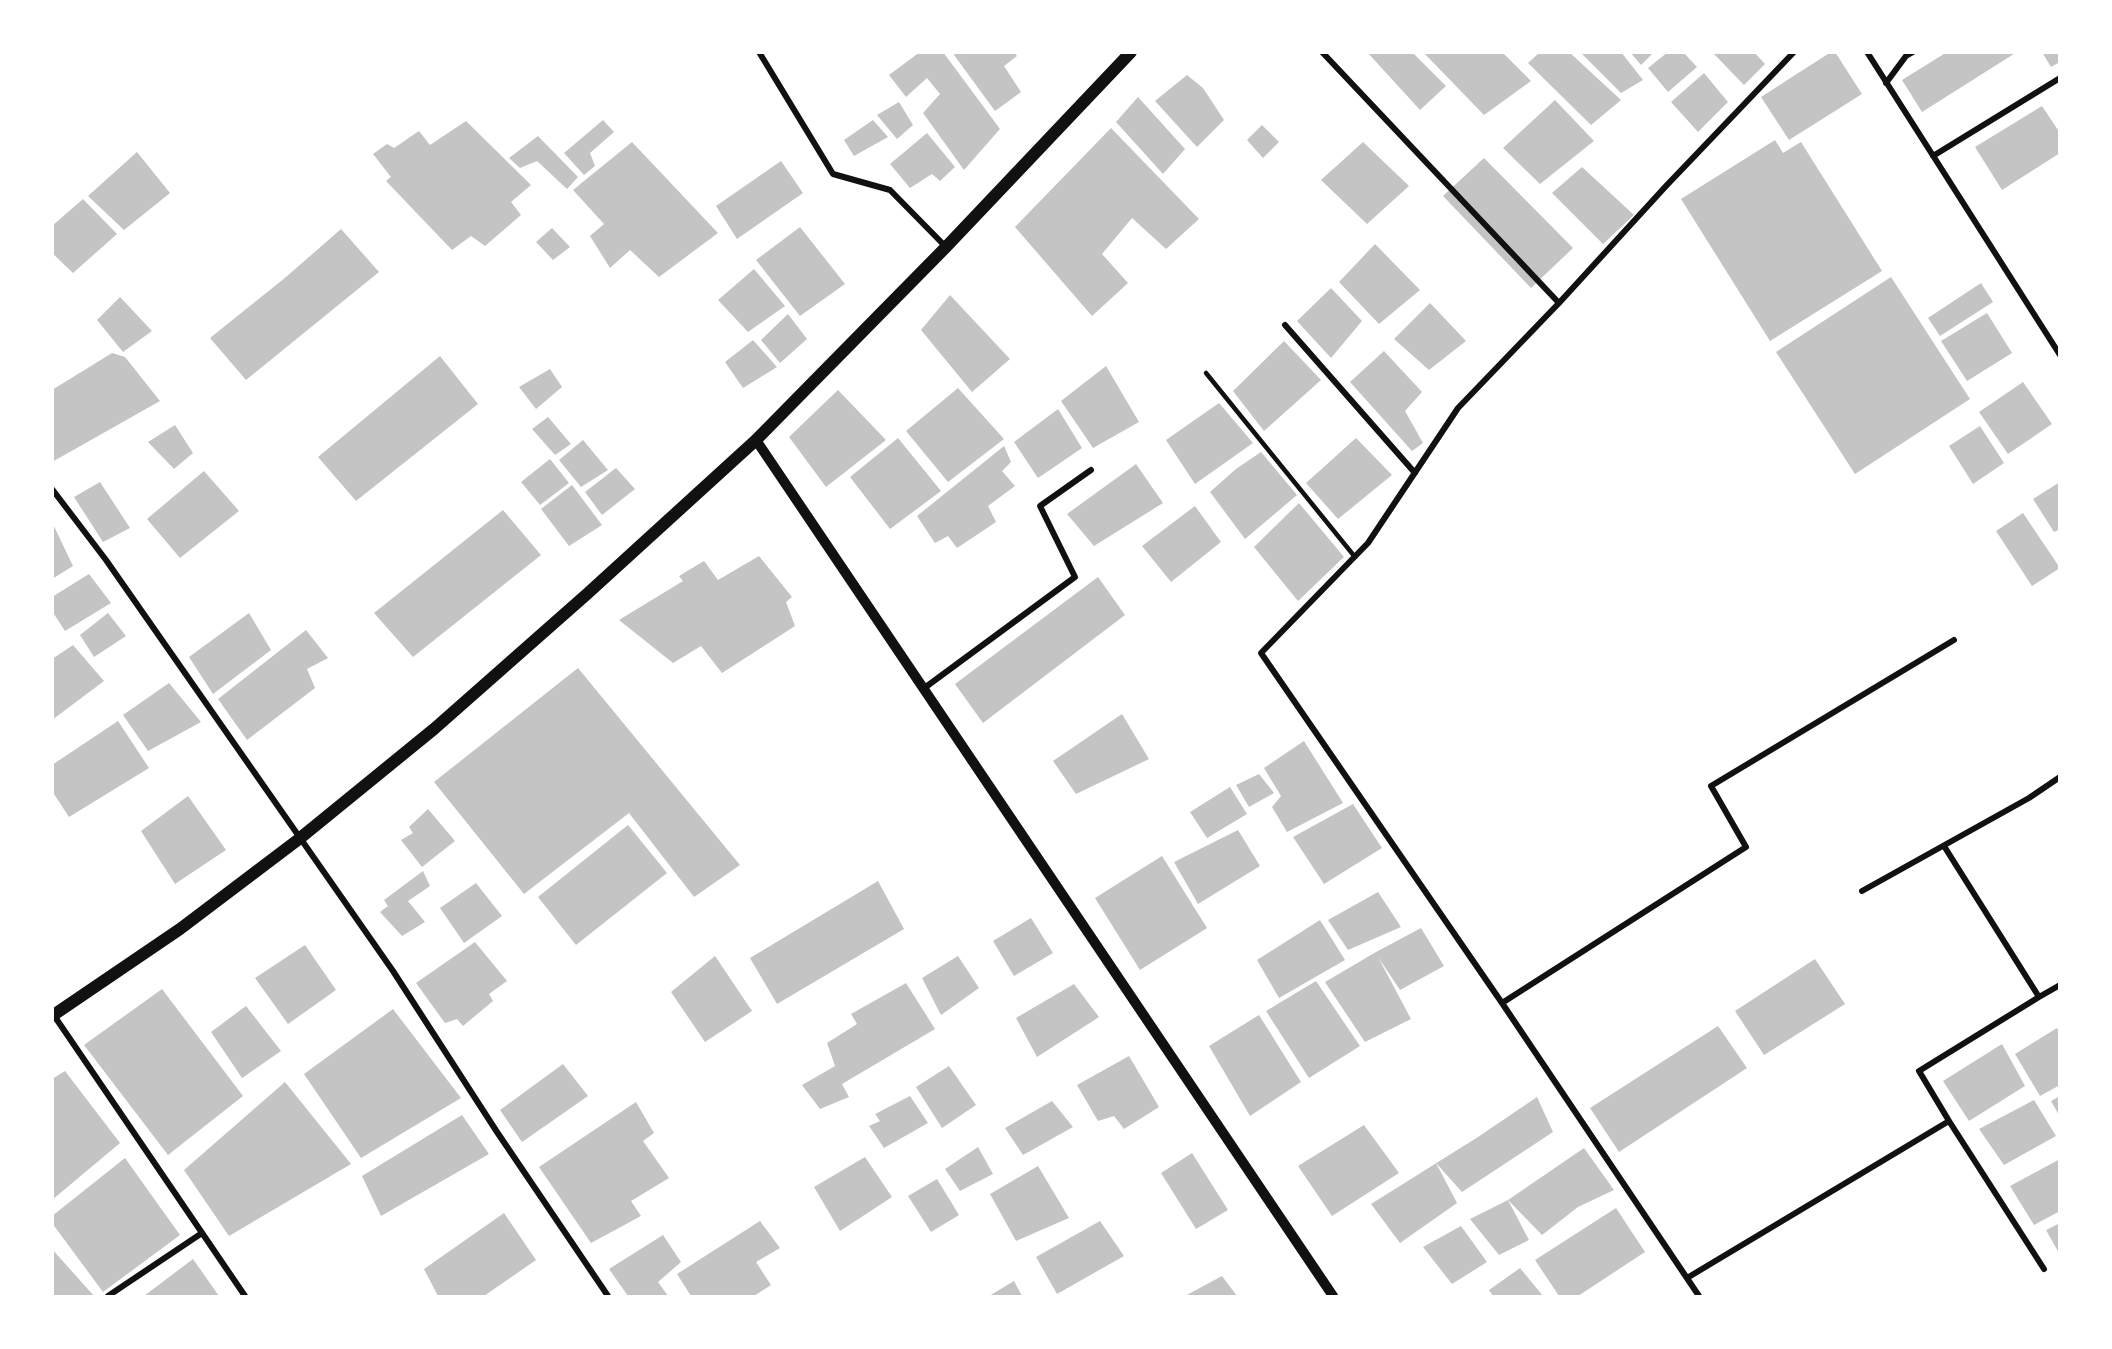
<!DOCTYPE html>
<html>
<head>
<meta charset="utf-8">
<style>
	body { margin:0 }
	#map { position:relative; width:2112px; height:1349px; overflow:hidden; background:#fff; font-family:"Fira Sans Condensed",sans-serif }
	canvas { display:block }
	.frame { position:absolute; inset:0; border:54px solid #fff; pointer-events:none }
</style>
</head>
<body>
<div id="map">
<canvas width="2112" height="1349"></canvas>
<div class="frame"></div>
</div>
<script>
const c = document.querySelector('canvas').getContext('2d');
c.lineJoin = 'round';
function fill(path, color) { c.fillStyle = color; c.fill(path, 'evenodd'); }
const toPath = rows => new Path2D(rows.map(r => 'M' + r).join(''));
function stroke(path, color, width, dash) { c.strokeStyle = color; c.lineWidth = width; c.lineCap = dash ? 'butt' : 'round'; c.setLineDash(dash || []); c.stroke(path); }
const building = toPath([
	[920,52,943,52,1000,129,964,170,923,113,940,94,927,78,906,97,889,75],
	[956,52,1014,52,1017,56,1004,66,1021,92,995,111,954,55],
	[1367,52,1412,52,1446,86,1420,110],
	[1423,52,1502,52,1531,81,1484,115],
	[1540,52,1569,52,1621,100,1591,125,1528,63],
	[1584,52,1621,52,1643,80,1621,93,1582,54],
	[1630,52,1654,52,1641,65],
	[1668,52,1683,52,1697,67,1668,92,1648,68],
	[1712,52,1754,52,1765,64,1744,85],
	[1831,52,1835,52,1862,94,1789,140,1761,97],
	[1947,52,2017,52,1922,112,1902,80],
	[2042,52,2060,52,2060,62,2051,67],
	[1704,73,1728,102,1698,132,1671,102],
	[1187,75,1203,88,1224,120,1197,147,1155,101],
	[1138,97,1185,149,1163,174,1116,122],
	[1555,100,1594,141,1540,184,1503,148],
	[899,102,913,125,897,139,877,115],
	[2042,106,2060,133,2060,153,2002,190,1975,147],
	[603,120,614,132,590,153,595,166,584,175,564,153],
	[873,120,888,137,854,156,844,140],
	[466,121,531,185,511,202,521,215,485,246,471,236,452,250,386,181,391,177,373,154,387,144,394,148,419,131,430,145],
	[1262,125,1279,142,1263,158,1247,140],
	[1111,128,1199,219,1166,249,1132,218,1102,254,1128,283,1092,316,1015,227],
	[927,133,955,167,940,181,932,174,910,188,890,164],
	[538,136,578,177,567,189,537,161,520,168,509,158],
	[1775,140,1783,153,1801,142,1882,271,1770,341,1681,199],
	[632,142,718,233,659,277,630,250,610,268,590,236,604,224,573,190],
	[1363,142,1409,186,1367,224,1321,180],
	[137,152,170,193,124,230,88,196],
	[1484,158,1573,248,1531,288,1443,196],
	[781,161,803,193,737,239,716,206],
	[1582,167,1634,215,1603,244,1552,193],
	[83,199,117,234,73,273,52,253,52,226],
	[800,227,845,284,800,316,756,260],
	[552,228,570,247,553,260,536,242],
	[341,229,379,272,246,380,210,338,286,277],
	[1375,244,1420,290,1379,324,1339,282],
	[754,269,785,306,748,332,718,300],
	[1891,277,1970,399,1855,474,1776,352],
	[1981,283,1993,302,1940,336,1928,318],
	[1331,288,1362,321,1331,358,1297,321],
	[950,295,1010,359,972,392,921,330],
	[120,297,152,331,123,352,97,320],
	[1430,303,1466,341,1429,370,1394,339],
	[1987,313,2012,353,1967,381,1941,341],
	[788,314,807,339,780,363,761,340],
	[753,340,777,367,743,388,725,362],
	[1284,341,1321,380,1264,431,1233,391],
	[1384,351,1422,392,1405,411,1423,443,1412,451,1350,382],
	[112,353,125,357,160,401,52,462,52,390],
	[440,356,478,404,356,501,318,457],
	[1106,366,1139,422,1093,448,1061,401],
	[550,369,562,387,536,409,519,387],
	[2023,382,2052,424,2008,454,1979,412],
	[958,388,1004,439,948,482,906,431],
	[838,390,886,440,826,487,789,437],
	[1219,403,1253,443,1195,484,1166,440],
	[1058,409,1082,448,1038,478,1014,442],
	[548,417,571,444,555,455,532,429],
	[175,425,193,453,174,469,148,442],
	[1980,426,2004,463,1973,484,1949,446],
	[898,438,941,491,890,529,850,477],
	[1356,438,1392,475,1338,519,1306,483],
	[583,440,608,470,581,487,559,460],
	[1004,446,1011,462,1002,471,1015,486,988,506,996,522,957,548,948,536,935,543,917,516],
	[1261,452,1297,495,1245,539,1210,492,1236,469],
	[550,459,569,483,540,505,521,482],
	[1136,464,1163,503,1094,546,1067,514],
	[616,468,635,489,602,515,585,492],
	[204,471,239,511,180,558,147,519],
	[100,482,130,528,103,542,74,497],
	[2060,482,2060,529,2054,532,2033,499],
	[572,485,602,525,569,546,541,509],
	[1299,503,1344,557,1298,601,1254,547],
	[1195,506,1221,542,1171,582,1142,546],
	[503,510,541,555,413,657,374,613],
	[2023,513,2060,568,2032,586,1996,531],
	[52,522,73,566,52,579],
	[759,556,792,597,786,602,795,626,722,673,701,646,673,663,619,620,683,581,679,576,704,561,718,580],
	[89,574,111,603,65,631,52,611,52,597],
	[1098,577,1125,615,983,723,955,684],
	[108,613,126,636,94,657,80,635],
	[249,613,271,650,213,694,189,657],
	[306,630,328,658,307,669,315,688,247,740,218,699],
	[73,645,104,681,52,720,52,659],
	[578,668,740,865,694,897,629,813,524,894,434,782],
	[169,683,201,722,148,751,123,715],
	[1122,714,1149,759,1076,794,1053,761],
	[118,721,149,768,69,817,52,791,52,765],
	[1304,741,1343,803,1287,832,1272,807,1281,796,1264,768],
	[1259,774,1274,793,1249,807,1236,785],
	[1230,787,1247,814,1207,838,1190,812],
	[188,796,226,850,175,884,141,831],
	[1353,804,1382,848,1324,884,1293,837],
	[428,809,455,841,422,867,401,840,413,833,409,827],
	[628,825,667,873,576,945,538,897],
	[1238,830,1260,866,1198,904,1174,862],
	[1162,856,1207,928,1140,970,1095,898],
	[423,871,430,886,408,901,425,922,402,936,380,912,388,906,384,900],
	[878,881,904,929,777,1004,750,958],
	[476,883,502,916,464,943,440,908],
	[1378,892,1401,927,1348,950,1328,920],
	[1031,918,1053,953,1014,976,993,941],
	[1320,920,1345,960,1279,998,1257,960],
	[1421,928,1444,966,1400,990,1378,957,1411,1019,1365,1042,1325,982,1376,952],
	[475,942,507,981,489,994,493,1001,463,1026,457,1019,445,1023,416,983],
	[305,945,336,990,288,1024,255,978],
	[715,956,752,1011,705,1042,671,992],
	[958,956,979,988,941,1015,922,978],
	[1815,959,1845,1004,1764,1055,1735,1011],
	[1316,981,1360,1046,1309,1078,1266,1011],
	[906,983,935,1029,842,1084,849,1097,820,1109,802,1085,835,1066,827,1043,857,1024,851,1014],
	[1074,984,1099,1017,1037,1057,1016,1018],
	[162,989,243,1096,168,1155,84,1045],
	[246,1006,281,1051,242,1078,211,1032],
	[393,1009,461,1098,361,1158,304,1074],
	[1259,1015,1301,1082,1250,1116,1209,1046],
	[1718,1026,1747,1068,1619,1152,1590,1108],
	[2057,1028,2060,1033,2060,1085,2040,1096,2015,1054],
	[2002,1044,2025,1086,1969,1121,1943,1081],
	[1129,1056,1159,1107,1124,1129,1114,1116,1098,1121,1077,1085],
	[563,1064,588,1096,522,1142,500,1110],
	[949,1066,976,1105,942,1128,916,1087],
	[65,1071,120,1143,52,1200,52,1079],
	[285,1082,351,1164,229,1236,184,1170],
	[910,1096,928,1123,884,1148,869,1126,880,1121,875,1114],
	[2060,1096,2060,1117,2051,1101],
	[1537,1097,1553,1132,1462,1192,1436,1163,1457,1203,1400,1243,1371,1204,1478,1137],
	[2034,1100,2056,1136,2004,1165,1979,1129],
	[1052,1101,1073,1127,1023,1155,1005,1128],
	[636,1102,654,1133,643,1141,669,1178,631,1201,641,1216,591,1243,539,1167],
	[462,1115,489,1154,381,1216,362,1176],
	[1364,1125,1399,1173,1332,1216,1298,1166],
	[978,1147,993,1174,960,1191,945,1169],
	[1584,1148,1614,1190,1578,1207,1542,1235,1508,1200,1529,1240,1499,1255,1470,1219,1508,1200],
	[1192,1153,1228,1210,1196,1229,1161,1173],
	[865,1157,892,1197,840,1231,814,1187],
	[125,1158,180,1235,103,1292,52,1223,52,1216],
	[2060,1159,2060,1211,2034,1225,2010,1186],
	[1038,1166,1069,1218,1016,1241,990,1194],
	[937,1179,959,1215,931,1232,908,1196],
	[1616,1208,1645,1252,1578,1296,1559,1296,1535,1260],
	[504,1213,536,1260,484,1296,438,1296,424,1269],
	[760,1221,780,1248,756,1262,771,1285,754,1296,691,1296,677,1274],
	[1100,1221,1124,1256,1057,1294,1036,1257],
	[2060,1223,2060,1255,2046,1230],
	[1461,1226,1487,1262,1452,1284,1423,1247],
	[663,1235,681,1262,658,1282,668,1296,628,1296,609,1269],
	[52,1249,94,1296,52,1296],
	[193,1259,219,1296,144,1296],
	[1520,1268,1543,1296,1493,1296,1489,1290],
	[1222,1276,1237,1296,1185,1296],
	[1014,1281,1022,1296,989,1296]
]);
const service = toPath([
	[1206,373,1355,557]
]);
const minor = toPath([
	[759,52,833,174,890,190,946,247],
	[1322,52,1559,303],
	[1867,52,2060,355],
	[1886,83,1906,56,1913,52],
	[1933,156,2060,78],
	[1285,325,1415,473],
	[52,489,106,560,393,971,497,1132,608,1296],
	[923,689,1075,577,1040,506,1091,470],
	[1862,891,2029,798,2060,777],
	[2039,997,2060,985],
	[1502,1003,1746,847,1711,786,1954,640],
	[53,1014,245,1296],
	[1949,1121,2044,1269],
	[1687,1278,1949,1121,1919,1071,2039,997,1944,846],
	[108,1296,202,1233],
	[1699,1296,1502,1003,1261,653,1368,543,1458,408,1559,303,1666,186,1794,52]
]);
const tertiary = toPath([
	[756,440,1333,1296]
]);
const secondary = toPath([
	[52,1016,180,929,299,839,434,729,587,594,756,440,946,247,1131,52]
]);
fill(building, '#c4c4c4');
stroke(service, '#111', 4.5);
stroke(minor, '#111', 6);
stroke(tertiary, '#111', 10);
stroke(secondary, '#111', 12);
</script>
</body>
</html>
